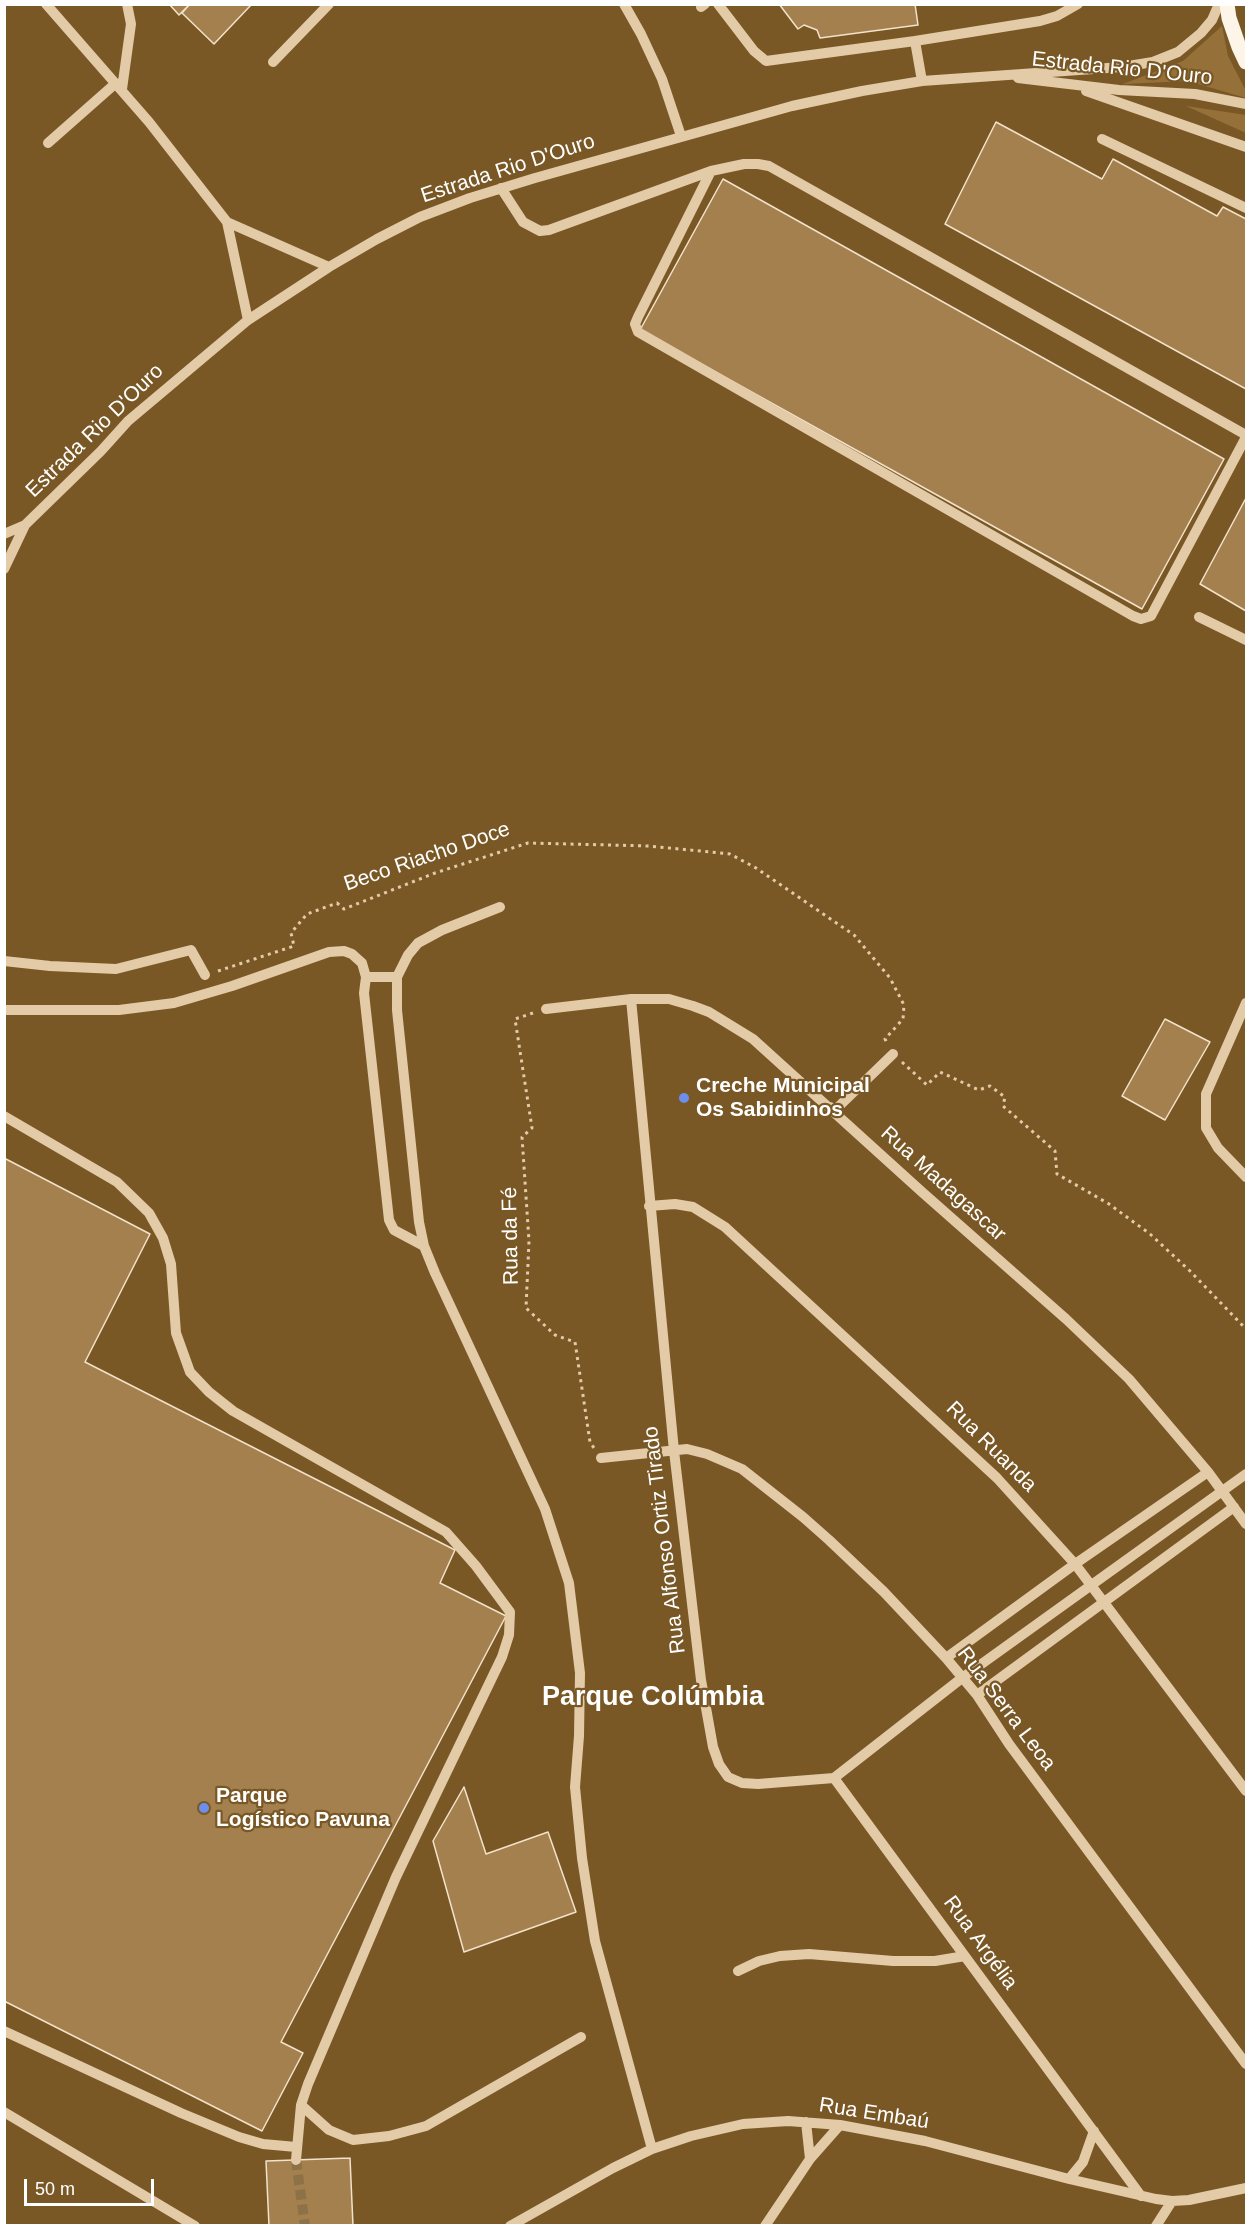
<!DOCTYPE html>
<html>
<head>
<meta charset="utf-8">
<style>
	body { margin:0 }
	#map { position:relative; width:1251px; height:2230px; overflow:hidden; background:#795826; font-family:Helvetica,sans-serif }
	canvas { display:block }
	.frame { position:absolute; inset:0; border:6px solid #fff; pointer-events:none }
	.scale { position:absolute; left:24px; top:2179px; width:130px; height:27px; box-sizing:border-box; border:3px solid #fff; border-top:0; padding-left:8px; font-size:18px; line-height:21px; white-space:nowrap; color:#fff; -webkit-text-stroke:4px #795826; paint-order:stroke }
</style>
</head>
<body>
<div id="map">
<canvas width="1251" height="2230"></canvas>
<div class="frame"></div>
<div class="scale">50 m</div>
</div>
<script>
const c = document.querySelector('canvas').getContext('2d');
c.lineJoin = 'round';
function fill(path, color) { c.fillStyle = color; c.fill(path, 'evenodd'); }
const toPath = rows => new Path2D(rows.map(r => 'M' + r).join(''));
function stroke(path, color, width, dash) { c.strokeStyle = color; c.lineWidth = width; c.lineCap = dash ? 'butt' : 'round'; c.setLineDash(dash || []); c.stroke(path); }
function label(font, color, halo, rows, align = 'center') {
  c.font = font + ' Helvetica,sans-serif'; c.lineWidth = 4.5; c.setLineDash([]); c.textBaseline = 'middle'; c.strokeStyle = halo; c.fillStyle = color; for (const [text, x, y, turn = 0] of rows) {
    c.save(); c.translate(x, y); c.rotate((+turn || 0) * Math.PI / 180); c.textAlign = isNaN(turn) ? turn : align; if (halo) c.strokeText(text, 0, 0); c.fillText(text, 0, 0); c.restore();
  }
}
const green = toPath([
	[1222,26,1228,56,1246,91,1246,98,1188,81,1123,84,1183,61],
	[1186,106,1246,115,1246,133]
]);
const building = toPath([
	[169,4,190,4,179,15,169,4],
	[190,4,252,4,214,44,182,13,190,4],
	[779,4,915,4,918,25,820,38,817,30,804,25,798,29,779,4],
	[996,122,1102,179,1113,159,1217,216,1223,207,1246,219,1246,389,945,224,996,122],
	[723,179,1224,459,1142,609,640,330,723,179],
	[1246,498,1246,611,1200,584,1246,498],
	[1165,1019,1210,1042,1165,1120,1122,1096,1165,1019],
	[4,1158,150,1234,85,1362,455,1550,440,1583,506,1616,281,2042,303,2053,262,2131,4,2001,4,1158],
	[464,1787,486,1854,548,1832,576,1912,464,1952,433,1841,464,1787],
	[350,2158,353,2226,269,2226,266,2161,350,2158]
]);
const minorTunnel = toPath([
	[296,2160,305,2226]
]);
const path = toPath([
	[218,971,294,946,291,933,307,914,337,903,344,909,435,873,528,843,649,846,730,854,756,868,854,935,890,978,904,1005,903,1019,885,1039,887,1043],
	[533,1013,515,1019,532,1128,522,1137,529,1241,526,1308,555,1335,575,1342,590,1442,594,1448],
	[902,1062,927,1085,940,1072,979,1090,990,1086,1005,1097,1003,1106,1055,1151,1057,1174,1109,1204,1150,1234,1190,1271,1246,1329]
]);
const minor = toPath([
	[46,4,149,122,227,222,248,320],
	[624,4,641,34,662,79,681,136],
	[718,4,754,51,766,61,915,41,922,81],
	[701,7,705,4],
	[915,41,1040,21,1057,16,1078,4],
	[273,62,329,4],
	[1018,78,1119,90,1195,94,1246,104],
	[122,89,131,24,127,4],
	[1086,91,1246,147],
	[1102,139,1246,208],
	[48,143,116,83],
	[711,171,638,317,635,324,638,332,1133,616,1141,619,1151,616,1246,437],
	[501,188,523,222,540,231,549,230,711,171,744,164,758,164,769,166,1246,435],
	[227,222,329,267],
	[4,534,25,525,101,451,128,421,248,320,329,267,377,239,420,217,470,198,535,178,792,106,862,91,922,81,1122,67,1153,62,1178,52,1201,33,1212,20,1219,4],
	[4,569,25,525],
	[1199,617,1246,640],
	[500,907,442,930,418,943,408,955,397,977,397,1010,419,1222,424,1246,435,1273,545,1509,569,1583,580,1673,579,1736,575,1787,582,1858,595,1941,652,2149],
	[4,961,50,966,116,969,191,950,205,975],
	[397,977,366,977,364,993,389,1220,394,1230,424,1246],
	[631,999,674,1451,701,1680,713,1747,719,1764,728,1777,742,1783,758,1784,834,1778,962,1678,1246,1474],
	[1246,1003,1206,1094,1206,1128,1218,1148,1246,1177],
	[546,1009,631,999,669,999,693,1006,709,1012,753,1039,922,1192,1066,1319,1129,1379,1208,1472,1246,1524],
	[4,1010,119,1010,174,1003,232,986,329,952,344,951,352,954,362,963,366,977],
	[830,1107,834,1111,893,1054],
	[4,1116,117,1182,149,1213,163,1238,171,1264,176,1333,190,1372,209,1392,233,1411,446,1532,476,1566,510,1612,509,1635,502,1657,396,1877,308,2084,301,2105,296,2160],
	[649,1206,675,1204,693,1207,725,1227,997,1478,1075,1564,1246,1791],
	[601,1458,687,1449,707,1454,742,1469,803,1517,829,1540,884,1592,946,1658,977,1695,1009,1744,1246,2064],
	[946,1658,1075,1564,1208,1472],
	[977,1695,1234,1507],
	[834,1778,1141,2196],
	[738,1971,759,1961,780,1956,809,1954,893,1961,935,1961,965,1956],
	[4,2031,181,2113,239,2137,263,2144,296,2147],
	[301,2105,329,2130,353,2140,389,2136,426,2126,581,2037],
	[4,2112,195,2226],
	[806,2122,810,2159],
	[1069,2179,1083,2162,1094,2131],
	[510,2226,613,2168,652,2149,691,2136,743,2124,788,2121,840,2125,925,2141,1069,2179,1156,2199,1172,2201,1189,2200,1246,2188],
	[765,2226,810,2159,840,2125],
	[1156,2226,1172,2201]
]);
const major = toPath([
	[1227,4,1229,18,1239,47,1246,62]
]);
const markers = [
	[684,1098,6,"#6e8eec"],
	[204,1808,6,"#6e8eec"]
];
const streetNames = [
	["Estrada Rio D'Ouro",1122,69,6],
	["Estrada Rio D'Ouro",508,169,-18],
	["Estrada Rio D'Ouro",95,431,-44],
	["Beco Riacho Doce",427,857,-19],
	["Rua Madagascar",943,1184,42],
	["Rua da Fé",511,1236,-91],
	["Rua Ruanda",991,1447,45],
	["Rua Alfonso Ortiz Tirado",665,1540,-97],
	["Rua Serra Leoa",1006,1709,53],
	["Rua Argélia",980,1943,54],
	["Rua Embaú",874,2114,9]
];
const poiNames = [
	["Creche Municipal",696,1086],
	["Os Sabidinhos",696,1110],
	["Parque",216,1796],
	["Logístico Pavuna",216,1820]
];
const districtNames = [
	["Parque Colúmbia",653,1698]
];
fill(green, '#967039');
fill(building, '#a3804e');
stroke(building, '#f3e2cb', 1.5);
stroke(minorTunnel, '#8d7147', 10, [10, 5]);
stroke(path, '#e3cba8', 3, [3, 4.5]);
stroke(minor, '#e3cba8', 10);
stroke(major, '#fcf5e8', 15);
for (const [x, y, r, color] of markers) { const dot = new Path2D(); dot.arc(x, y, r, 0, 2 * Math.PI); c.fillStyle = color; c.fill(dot); stroke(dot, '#795826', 2); }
label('21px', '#fff', '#795826', streetNames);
label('bold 21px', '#fff', '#795826', poiNames, 'left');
label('bold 27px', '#fff', '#795826', districtNames);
</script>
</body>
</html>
